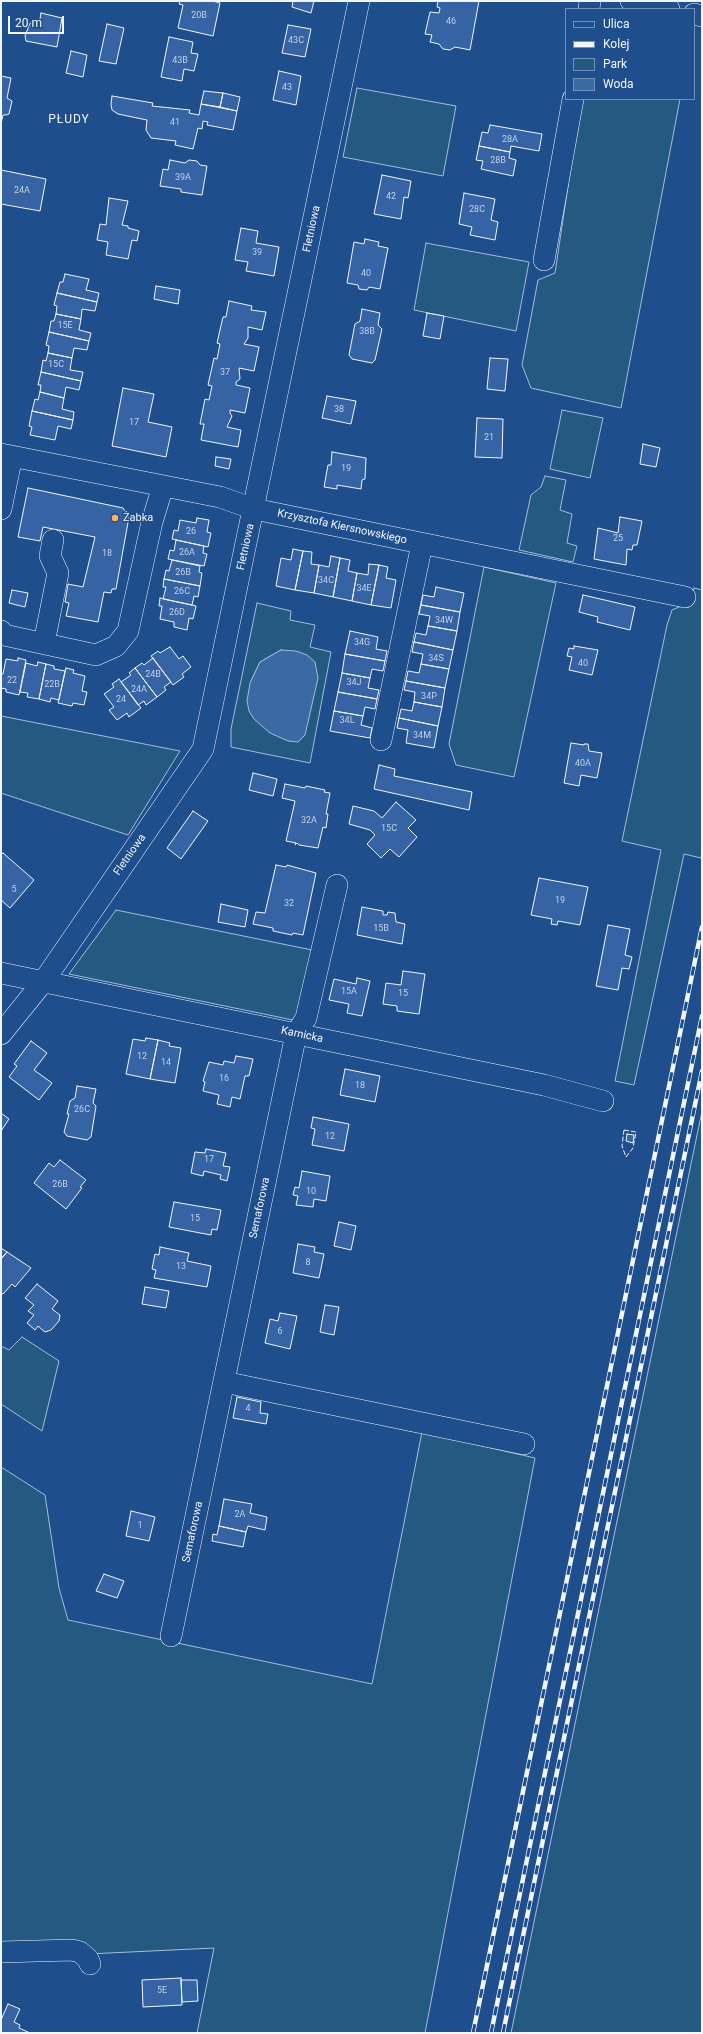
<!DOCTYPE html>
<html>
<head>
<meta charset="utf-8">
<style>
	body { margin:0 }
	#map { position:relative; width:703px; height:2034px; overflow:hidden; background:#1f4e8c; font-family:Roboto,sans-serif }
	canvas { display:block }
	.frame { position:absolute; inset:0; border:2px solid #f2f6ff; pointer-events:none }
	.legend { position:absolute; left:565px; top:8px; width:130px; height:92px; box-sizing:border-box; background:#1f4e8c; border:1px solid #7391ba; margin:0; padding:5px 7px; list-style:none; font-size:12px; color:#f2f6ff }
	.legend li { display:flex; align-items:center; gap:8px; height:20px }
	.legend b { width:20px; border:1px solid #7391ba }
	.scale { position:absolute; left:8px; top:16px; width:56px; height:18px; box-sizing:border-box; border:2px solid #f2f6ff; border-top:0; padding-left:5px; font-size:12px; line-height:14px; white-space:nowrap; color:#f2f6ff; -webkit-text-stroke:3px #1f4e8c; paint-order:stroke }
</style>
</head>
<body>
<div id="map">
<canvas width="703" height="2034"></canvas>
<div class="frame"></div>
<ul class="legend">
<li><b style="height:5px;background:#1f4e8c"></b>Ulica</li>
<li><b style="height:5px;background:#f2f6ff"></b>Kolej</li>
<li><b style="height:11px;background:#245a82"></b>Park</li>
<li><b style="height:11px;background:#3b69a3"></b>Woda</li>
</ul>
<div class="scale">20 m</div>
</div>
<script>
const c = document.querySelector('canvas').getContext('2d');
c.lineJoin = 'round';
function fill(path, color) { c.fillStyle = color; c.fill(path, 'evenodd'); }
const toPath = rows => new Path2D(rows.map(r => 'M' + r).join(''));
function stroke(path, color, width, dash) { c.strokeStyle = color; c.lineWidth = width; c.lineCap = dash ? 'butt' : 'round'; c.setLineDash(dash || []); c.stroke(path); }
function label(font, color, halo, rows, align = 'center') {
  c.font = font + ' Roboto,sans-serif'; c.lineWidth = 3; c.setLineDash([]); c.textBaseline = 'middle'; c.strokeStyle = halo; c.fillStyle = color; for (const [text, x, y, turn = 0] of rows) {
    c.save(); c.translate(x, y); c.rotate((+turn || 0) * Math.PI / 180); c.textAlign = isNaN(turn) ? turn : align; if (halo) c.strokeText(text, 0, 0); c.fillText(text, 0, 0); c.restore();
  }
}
const green = toPath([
	[357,88,456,106,443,176,343,157,357,88],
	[581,99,680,99,621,408,531,388,522,365,538,280,555,273,581,99],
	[426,243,529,262,516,331,414,310,426,243],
	[562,410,603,418,590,478,550,469,562,410],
	[545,476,566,480,560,510,572,514,567,543,577,546,573,562,519,550,531,495,541,487,545,476],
	[484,567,556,583,514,777,456,765,449,744,484,567],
	[694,588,702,590,702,852,701,858,684,854,634,1085,615,1081,661,850,622,841,667,625,672,610,691,602,694,588],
	[257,603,291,611,290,620,315,625,310,647,331,652,310,763,231,747,231,729,257,603],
	[281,650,251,681,260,662,281,650],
	[1,716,180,751,128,835,1,793,1,716],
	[116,910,312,950,298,1021,69,974,116,910],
	[702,1111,702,2033,511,2033,702,1111],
	[22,1337,59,1361,42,1431,1,1404,1,1346,9,1350,22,1337],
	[422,1432,535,1458,425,2033,197,2033,214,1948,88,1954,1,1944,1,1467,45,1495,59,1588,68,1620,372,1684,422,1432]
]);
const water = toPath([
	[281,650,296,651,307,655,315,662,318,678,305,735,298,742,288,741,270,733,254,719,249,711,247,701,250,683,260,662,281,650]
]);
const building = toPath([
	[180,1,213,1,220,3,213,36,178,28,183,5,179,4,180,1],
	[293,1,314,1,311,13,292,7,293,1],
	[438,1,479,1,470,50,455,47,450,50,443,49,439,44,430,42,432,35,425,34,430,12,439,13,440,8,437,7,438,1],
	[41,13,62,18,57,47,26,41,25,36,30,23,39,25,41,13],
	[107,24,124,28,116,64,99,61,107,24],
	[288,25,311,29,305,57,282,53,288,25],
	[169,37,193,42,191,53,198,54,194,71,184,69,182,81,161,77,169,37],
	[71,51,87,55,83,77,66,73,71,51],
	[279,71,301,76,296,105,273,100,279,71],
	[1,76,11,78,7,98,12,101,9,114,6,115,3,115,1,124,1,76],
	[204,91,223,93,220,107,201,104,204,91],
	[223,93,240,97,237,111,220,107,223,93],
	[112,96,153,103,152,106,190,110,189,113,199,115,201,104,237,111,233,130,207,125,208,122,203,121,202,129,198,128,193,149,175,145,176,141,151,138,146,130,147,120,118,114,112,110,111,104,112,96],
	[490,125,542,134,539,151,511,146,510,152,479,146,482,132,488,133,490,125],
	[479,146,510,152,509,158,516,160,513,176,481,169,483,161,476,160,479,146],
	[170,160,185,163,189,160,197,161,200,165,207,166,202,195,181,192,181,189,160,186,163,169,168,170,170,160],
	[1,170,46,179,40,211,1,204,1,170],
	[382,175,411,181,408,198,404,197,401,219,374,214,382,175],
	[464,193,495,199,491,220,498,222,495,240,470,235,472,227,459,224,464,193],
	[109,198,128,201,122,225,128,226,128,228,139,231,137,241,132,240,128,259,106,255,108,242,97,240,100,224,106,225,109,198],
	[241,228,258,231,256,243,279,247,274,276,246,271,248,262,235,260,241,228],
	[365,239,379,242,378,246,388,248,380,289,369,287,367,290,359,289,358,285,347,283,354,242,364,244,365,239],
	[65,274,89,279,86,290,99,293,97,302,57,293,60,282,63,282,65,274],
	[156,286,180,290,178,304,154,299,156,286],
	[57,293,97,302,95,311,82,309,81,319,56,314,57,306,54,305,57,293],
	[229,301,252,306,251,310,266,312,262,330,248,327,248,338,244,344,259,347,254,371,239,368,240,379,236,382,236,385,250,388,245,413,230,410,230,413,232,416,227,427,241,430,238,447,201,440,204,424,200,424,205,399,209,400,212,386,208,385,214,358,217,359,220,344,217,343,223,317,226,317,229,301],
	[362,309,380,313,378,325,382,329,375,360,372,363,352,359,349,355,355,324,360,321,362,309],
	[427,313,444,316,440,339,423,336,427,313],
	[56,314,81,319,79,330,91,333,89,341,49,332,51,321,54,321,56,314],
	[49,332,89,341,87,350,74,348,72,358,48,353,49,346,46,345,49,332],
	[48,353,72,358,70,370,83,372,81,381,41,372,43,360,46,361,48,353],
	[490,358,508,359,505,391,487,389,490,358],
	[41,372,81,381,79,390,66,387,64,398,40,392,41,385,38,385,41,372],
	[123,388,154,394,148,422,172,427,166,457,112,446,123,388],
	[40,392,64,398,62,409,74,412,73,420,32,411,35,399,38,400,40,392],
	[327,396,356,401,351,424,322,418,327,396],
	[32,411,73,420,71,429,58,426,55,440,30,435,32,427,29,426,32,411],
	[477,418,503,419,502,458,475,457,477,418],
	[643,444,660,448,656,467,640,464,643,444],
	[332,452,366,458,365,479,362,480,361,489,337,485,337,489,324,487,328,465,331,465,332,452],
	[216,457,231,459,229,469,215,466,216,457],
	[28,488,123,508,129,517,116,589,112,589,111,593,104,592,98,622,66,616,69,603,65,602,68,584,83,587,95,537,43,527,40,541,18,537,28,488],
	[620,517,642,521,637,545,633,545,632,550,627,549,626,565,594,559,598,528,618,533,620,517],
	[197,518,209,520,207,532,211,533,208,547,172,539,174,530,178,531,180,520,196,523,197,518],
	[176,540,204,546,203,553,207,554,204,566,168,559,170,550,174,551,176,540],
	[293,549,303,551,295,590,276,586,281,558,291,560,293,549],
	[303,551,312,552,311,564,319,565,314,593,295,590,303,551],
	[331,556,340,558,333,597,314,593,319,565,329,567,331,556],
	[340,558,350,560,348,571,357,573,352,601,333,597,340,558],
	[172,560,200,566,199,572,202,573,200,586,164,579,166,570,169,571,172,560],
	[369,564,379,565,371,605,352,601,357,573,368,575,369,564],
	[379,565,388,567,386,578,396,580,391,608,371,605,379,565],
	[164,579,200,586,198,597,194,596,192,605,163,599,166,587,163,587,164,579],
	[436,587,464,593,460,612,421,605,423,595,434,597,436,587],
	[12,590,28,593,25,607,9,603,12,590],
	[583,595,635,607,630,630,597,622,598,617,579,612,583,595],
	[160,598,196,606,193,619,189,618,187,630,174,627,174,622,160,619,162,606,159,606,160,598],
	[421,605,460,612,457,631,428,626,430,616,419,614,421,605],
	[428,626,457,631,453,650,414,642,416,633,426,635,428,626],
	[350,631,378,637,376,649,387,651,385,661,345,654,350,631],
	[414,642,453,650,449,669,421,664,423,654,412,652,414,642],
	[574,646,598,650,592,675,569,670,572,657,567,656,569,648,574,649,574,646],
	[170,647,179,659,183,656,191,667,182,674,184,677,173,685,151,656,158,651,160,653,170,647],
	[345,654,385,661,383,671,372,669,370,678,342,673,345,654],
	[18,658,26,660,19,695,6,692,6,689,1,688,1,674,3,674,6,659,18,661,18,658],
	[153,658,171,682,164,687,166,690,157,697,135,668,142,663,144,665,153,658],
	[38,662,46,664,39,699,27,697,28,693,20,692,26,663,37,666,38,662],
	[46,664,54,666,54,669,65,671,59,700,51,698,50,702,39,699,46,664],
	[421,664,449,669,445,688,406,681,408,671,419,673,421,664],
	[66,668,74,670,73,673,85,676,82,691,87,692,84,705,73,703,72,706,58,703,66,668],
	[135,668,157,697,146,705,144,701,138,705,121,682,131,675,129,673,135,668],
	[342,673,370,678,368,688,379,690,377,699,338,692,342,673],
	[119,679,141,708,129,717,127,713,117,720,109,710,114,707,104,694,114,687,112,684,119,679],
	[406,681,445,688,442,707,414,702,415,692,404,690,406,681],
	[338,692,377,699,375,709,365,707,363,716,334,711,338,692],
	[414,702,442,707,438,726,399,718,401,709,412,711,414,702],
	[334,711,363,716,361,725,372,728,370,738,330,731,334,711],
	[399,718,438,726,434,748,406,743,408,730,397,728,399,718],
	[571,743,584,745,584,744,588,744,589,751,602,753,597,778,581,775,579,786,564,783,571,743],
	[379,765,395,769,394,776,472,792,469,810,374,789,379,765],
	[253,773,277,779,273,796,249,790,253,773],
	[285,784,305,788,306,786,325,790,324,792,330,793,326,814,328,814,326,828,323,827,318,848,299,845,297,843,295,845,296,843,286,841,295,801,282,798,285,784],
	[396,802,416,820,408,828,417,837,399,857,390,849,381,858,367,844,375,835,370,830,349,824,353,806,374,811,382,818,396,802],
	[193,811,208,821,181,859,167,848,193,811],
	[3,853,34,880,10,908,1,900,1,855,3,853],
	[276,865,286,867,287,865,316,873,303,935,293,933,292,935,273,931,273,928,253,924,256,912,265,913,276,865],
	[539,878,588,887,580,925,558,921,557,925,551,924,552,919,531,915,539,878],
	[221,904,248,910,245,927,218,922,221,904],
	[362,907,383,911,383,915,387,915,388,912,395,913,396,922,405,924,402,944,357,935,362,907],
	[608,925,630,929,625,955,632,957,629,969,622,968,618,990,596,986,608,925],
	[403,971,425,974,419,1014,397,1011,397,1006,383,1004,386,983,401,985,403,971],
	[357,978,370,981,362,1016,347,1013,349,1004,329,1000,334,979,356,984,357,978],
	[146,1038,158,1040,150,1079,126,1074,133,1039,145,1041,146,1038],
	[158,1040,170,1043,169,1046,181,1048,175,1083,150,1079,158,1040],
	[31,1041,47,1053,34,1070,52,1083,39,1100,9,1077,17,1066,14,1064,31,1041],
	[236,1056,253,1059,249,1076,245,1076,240,1099,232,1097,230,1107,217,1104,219,1095,203,1091,205,1082,203,1081,209,1062,223,1065,224,1061,234,1063,236,1056],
	[345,1069,380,1076,375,1102,340,1095,345,1069],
	[77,1086,96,1089,93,1103,96,1106,91,1137,87,1140,67,1136,64,1132,69,1114,67,1114,70,1101,75,1098,77,1086],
	[1,1113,9,1119,1,1131,1,1113],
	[313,1117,349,1124,344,1151,312,1145,315,1129,311,1128,313,1117],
	[627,1134,634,1135,633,1143,626,1141,627,1134],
	[206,1149,226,1153,223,1166,230,1167,227,1181,220,1179,221,1175,204,1171,203,1176,191,1173,195,1152,205,1153,206,1149],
	[60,1160,86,1180,80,1187,82,1188,66,1209,34,1183,49,1163,54,1167,60,1160],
	[302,1171,330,1176,326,1201,314,1199,313,1207,296,1205,298,1196,293,1195,295,1187,299,1188,302,1171],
	[174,1202,221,1210,217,1230,212,1229,211,1235,169,1227,174,1202],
	[339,1222,356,1226,351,1250,334,1246,339,1222],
	[298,1244,315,1247,314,1252,324,1254,319,1278,293,1273,298,1244],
	[160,1247,189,1253,187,1261,211,1266,207,1287,154,1278,156,1270,152,1269,155,1254,159,1255,160,1247],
	[1,1248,7,1252,1,1259,1,1248],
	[7,1252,31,1268,15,1287,12,1284,3,1294,1,1293,1,1259,7,1252],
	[37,1284,58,1301,52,1309,60,1315,59,1321,51,1330,45,1332,38,1326,35,1330,27,1323,34,1315,28,1311,34,1305,25,1298,37,1284],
	[145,1287,169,1291,166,1308,142,1304,145,1287],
	[325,1305,339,1307,334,1335,320,1332,325,1305],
	[280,1313,297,1316,290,1349,265,1343,270,1319,278,1321,280,1313],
	[237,1397,261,1402,260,1413,268,1414,266,1424,233,1418,237,1397],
	[224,1499,252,1504,250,1513,267,1517,265,1530,248,1526,246,1532,219,1526,224,1499],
	[131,1511,155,1517,149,1541,126,1536,131,1511],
	[219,1526,246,1532,243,1547,212,1541,213,1534,217,1535,219,1526],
	[104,1574,124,1581,117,1598,96,1591,104,1574],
	[181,1978,182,2005,143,2007,142,1980,181,1978],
	[181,1980,197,1980,198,2001,182,2002,181,1980],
	[8,2004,20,2009,14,2022,20,2025,19,2028,30,2033,1,2033,1,2020,8,2004]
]);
const minor = toPath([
	[631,1,669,9],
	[589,9,590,1],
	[694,14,702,16],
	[544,260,573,99],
	[1,454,220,497,254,509,685,597],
	[1,509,12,456],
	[1,631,4,635,96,655,116,646,128,631,152,522,163,486],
	[44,643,58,573,50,556,53,540],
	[381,740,422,544],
	[1,973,544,1085,603,1101],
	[1,1034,43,982,203,749,359,1],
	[224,1382,524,1444],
	[171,1636,296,1034,306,1018,337,885],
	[1,1952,72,1950,80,1952,88,1959,90,1964]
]);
const rail = toPath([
	[473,2033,702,927],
	[491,2033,702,1016],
	[503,2033,702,1071]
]);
const fence = toPath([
	[624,1130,636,1132,633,1148,626,1157,622,1146,624,1130]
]);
const markers = [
	[115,518,4,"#ffb74d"]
];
const numberNames = [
	["20B",199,16],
	["46",451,22],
	["43C",296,41],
	["43B",180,61],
	["43",287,88],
	["41",175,123],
	["28A",510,140],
	["28B",498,161],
	["39A",183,178],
	["24A",22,191],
	["42",391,197],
	["28C",477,210],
	["39",257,253],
	["40",366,274],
	["15E",65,326],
	["38B",367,332],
	["15C",56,365],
	["37",225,373],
	["38",339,410],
	["17",134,423],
	["21",489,438],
	["19",346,469],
	["26",191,532],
	["25",618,539],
	["26A",187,553],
	["18",107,554],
	["26B",183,573],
	["34C",326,581],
	["34E",364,589],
	["26C",182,592],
	["26D",177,613],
	["34W",444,621],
	["34G",362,643],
	["34S",436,659],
	["40",583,664],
	["24B",153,675],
	["22",12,681],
	["34J",354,683],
	["22B",52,685],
	["24A",139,690],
	["34P",429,697],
	["24",121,700],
	["34L",347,721],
	["34M",422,736],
	["40A",583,764],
	["32A",309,821],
	["15C",389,829],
	["5",14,890],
	["19",560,901],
	["32",289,904],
	["15B",381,929],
	["15A",349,992],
	["15",403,994],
	["12",142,1057],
	["14",166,1063],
	["16",224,1079],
	["18",360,1086],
	["26C",82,1110],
	["12",330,1137],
	["17",209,1160],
	["26B",60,1185],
	["10",311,1192],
	["15",195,1219],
	["8",308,1263],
	["13",181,1267],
	["6",280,1332],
	["4",248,1409],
	["2A",240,1515],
	["1",140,1526],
	["5E",162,1991]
];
const streetNames = [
	["Fletniowa",312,229,-78],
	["Krzysztofa Kiersnowskiego",342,527,12],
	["Fletniowa",246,547,-78],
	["Fletniowa",130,855,-55],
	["Karnicka",302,1035,12],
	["Semaforowa",260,1208,-78],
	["Semaforowa",193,1532,-78]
];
const poiNames = [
	["Żabka",123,518]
];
const neighbourhoodNames = [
	["PŁUDY",69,120]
];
fill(green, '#245a82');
stroke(green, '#a8bbd7', 1);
fill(water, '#3b69a3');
stroke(water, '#a8bbd7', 1);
fill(building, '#3563a3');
stroke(building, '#f2f6ff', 1);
stroke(minor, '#f2f6ff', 22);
stroke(minor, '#1f4e8c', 21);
stroke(rail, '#f2f6ff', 4.5);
stroke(rail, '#1f4e8c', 3, [9]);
stroke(fence, '#f2f6ff', 1, [5, 2]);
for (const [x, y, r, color] of markers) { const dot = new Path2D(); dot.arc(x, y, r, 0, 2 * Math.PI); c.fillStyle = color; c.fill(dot); stroke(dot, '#1f4e8c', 1.5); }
label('9px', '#c3d1e8', null, numberNames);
label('11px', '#f2f6ff', '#1f4e8c', streetNames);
label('11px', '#f2f6ff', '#1f4e8c', poiNames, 'left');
c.letterSpacing = '1px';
label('12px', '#f2f6ff', '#1f4e8c', neighbourhoodNames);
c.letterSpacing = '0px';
</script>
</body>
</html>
